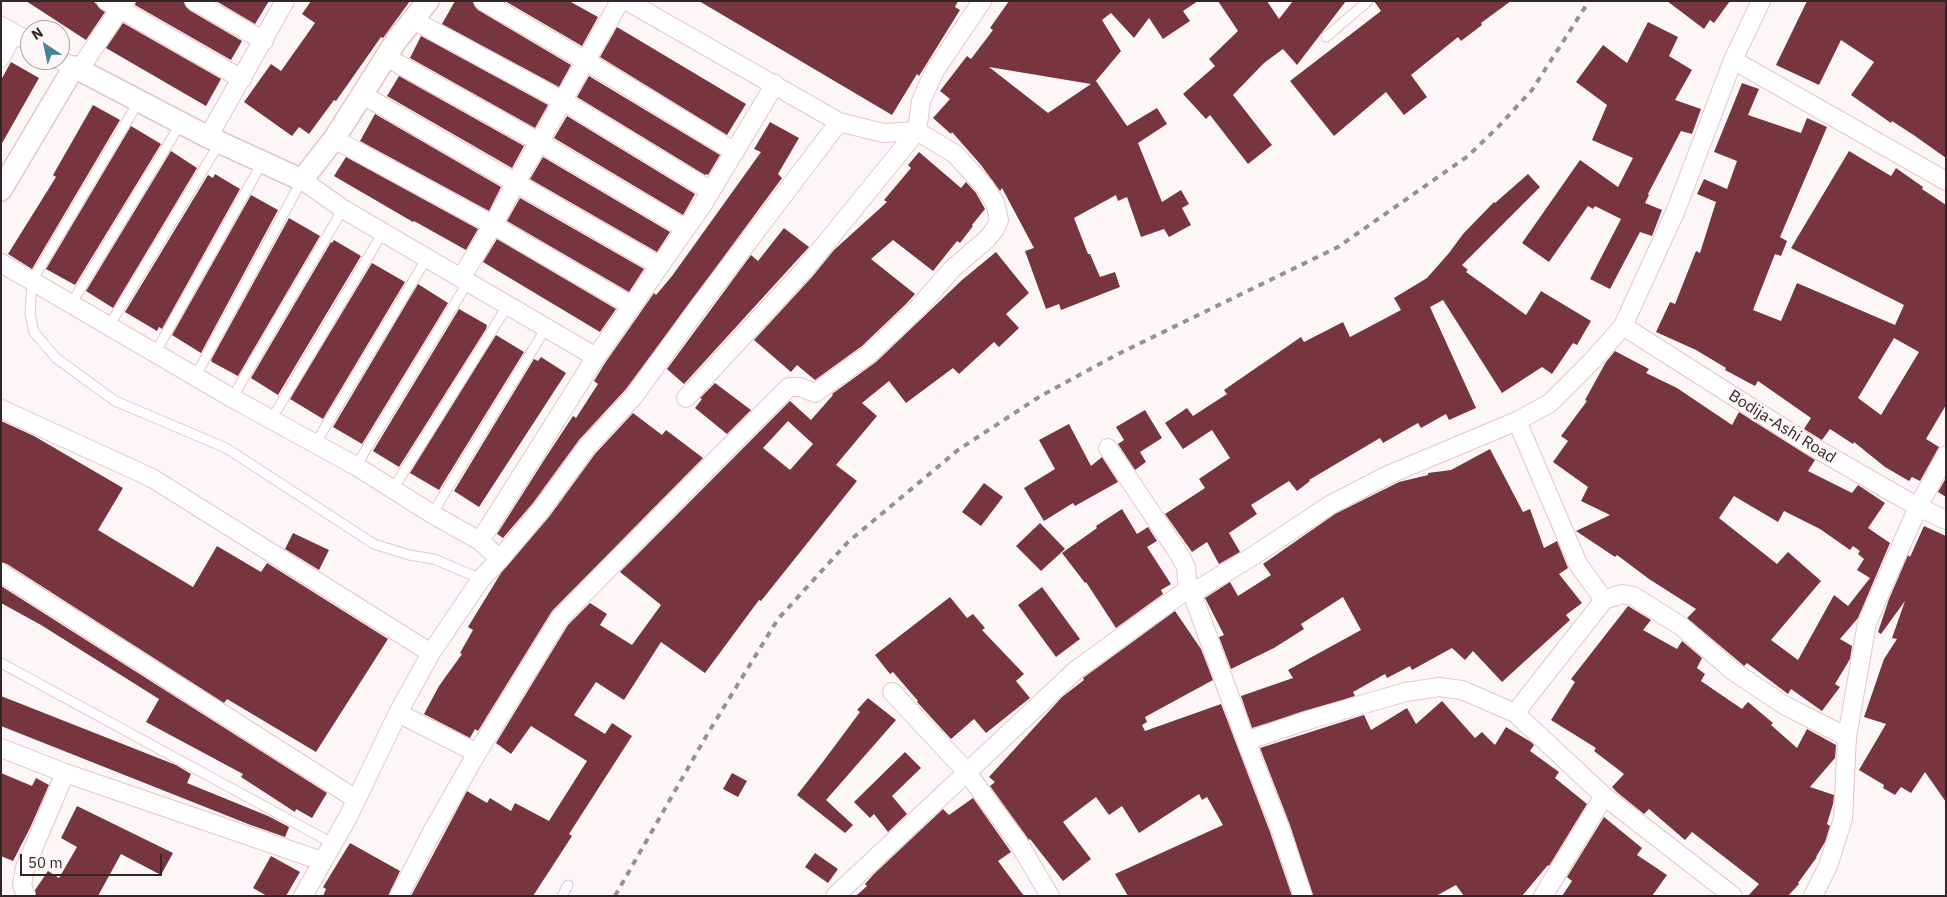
<!DOCTYPE html>
<html>
<head>
<meta charset="utf-8">
<style>
	body { margin:0 }
	#map { position:relative; width:1947px; height:897px; overflow:hidden; background:#fdf6f6; font-family:"IBM Plex Sans",sans-serif }
	canvas { display:block }
	.frame { position:absolute; inset:0; border:2px solid #342628; pointer-events:none }
	.north { position:absolute; left:20px; top:20px; width:50px; height:50px; box-sizing:border-box; background:#fdf6f6; border:1px solid #ada3a4; border-radius:50%; rotate:326deg; font-size:14px; font-weight:700; line-height:20px; text-align:center; color:#342628 }
	.north::after { content:''; display:block; margin:auto; width:18px; height:22px; background:#468499; clip-path:polygon(50% 0,100% 100%,50% 72%,0 100%) }
	.scale { position:absolute; left:20px; top:854px; width:142px; height:22px; box-sizing:border-box; border:2px solid #342628; border-top:0; padding-left:6px; font-size:15px; line-height:18px; white-space:nowrap; color:#342628; -webkit-text-stroke:4px #fdf6f6; paint-order:stroke }
</style>
</head>
<body>
<div id="map">
<canvas width="1947" height="897"></canvas>
<div class="frame"></div>
<div class="north">N</div>
<div class="scale">50 m</div>
</div>
<script>
const c = document.querySelector('canvas').getContext('2d');
c.lineJoin = 'round';
function fill(path, color) { c.fillStyle = color; c.fill(path, 'evenodd'); }
const toPath = rows => new Path2D(rows.map(r => 'M' + r).join(''));
function stroke(path, color, width, dash) { c.strokeStyle = color; c.lineWidth = width; c.lineCap = dash ? 'butt' : 'round'; c.setLineDash(dash || []); c.stroke(path); }
function label(font, color, halo, rows, align = 'center') {
  c.font = font + ' "IBM Plex Sans",sans-serif'; c.lineWidth = 5; c.setLineDash([]); c.textBaseline = 'middle'; c.strokeStyle = halo; c.fillStyle = color; for (const [text, x, y, turn = 0] of rows) {
    c.save(); c.translate(x, y); c.rotate((+turn || 0) * Math.PI / 180); c.textAlign = isNaN(turn) ? turn : align; if (halo) c.strokeText(text, 0, 0); c.fillText(text, 0, 0); c.restore();
  }
}
const building = toPath([
	[26,1,93,1,105,12,86,40],
	[136,1,183,1,189,10,242,41,231,60,135,5],
	[216,1,269,1,255,24],
	[311,1,410,1,383,38,381,37,336,101,334,100,309,134,299,127,292,136,244,102,271,64,281,71,315,23,302,14],
	[455,1,472,1,478,10,571,65,559,87,442,24],
	[505,1,569,1,598,17,582,46],
	[699,1,958,1,955,7,960,10,919,76,917,74,892,115],
	[1009,1,1198,1,1183,11,1190,21,1163,39,1149,18,1134,38,1111,13,1102,20,1121,51,1095,82,1096,81,1127,126,1157,108,1167,124,1138,143,1162,202,1181,190,1189,204,1182,208,1191,225,1169,237,1164,229,1141,237,1127,197,1118,201,1116,195,1074,218,1088,254,1090,254,1100,277,1115,272,1120,287,1061,310,1059,304,1046,309,1025,251,1034,248,1002,188,1000,191,981,165,952,132,951,134,933,118,950,99,940,91,967,56,971,59,993,30,990,28],
	[989,67,1091,84,1048,113],
	[1218,1,1267,1,1279,19,1293,1,1346,1,1297,65,1283,49,1264,63,1233,95,1272,145,1248,164,1210,115,1206,119,1183,94,1215,66,1209,59,1238,31],
	[1374,1,1511,1,1481,23,1482,25,1461,41,1458,37,1411,75,1427,97,1404,115,1386,92,1334,136,1290,81,1381,11],
	[1667,1,1730,1,1714,23,1710,20,1704,29],
	[1807,1,1946,1,1946,158,1915,136,1892,121,1891,123,1851,95,1874,62,1841,40,1819,85,1776,65],
	[1648,22,1678,37,1669,56,1692,70,1675,100,1701,109,1692,134,1681,131,1648,194,1649,195,1645,203,1662,210,1652,236,1640,232,1610,289,1590,279,1621,219,1595,206,1593,209,1588,206,1549,262,1522,243,1580,160,1618,187,1633,158,1592,140,1607,105,1576,82,1603,45,1627,63],
	[123,23,221,79,206,106,106,48],
	[617,27,746,104,727,135,600,57],
	[421,36,548,105,535,128,410,58],
	[11,62,39,78,1,145,1,80],
	[399,76,524,146,512,168,387,96],
	[589,76,720,155,708,175,706,174,705,175,577,97],
	[1742,83,1759,89,1748,115,1801,133,1807,118,1827,127,1780,237,1787,241,1781,256,1775,254,1753,310,1781,321,1797,283,1895,325,1904,305,1791,248,1849,151,1891,176,1896,168,1923,187,1922,189,1946,205,1946,405,1926,439,1939,447,1920,481,1912,477,1909,481,1885,467,1854,442,1853,444,1830,429,1822,440,1804,429,1811,418,1758,381,1755,386,1725,370,1726,368,1696,350,1656,332,1670,302,1675,304,1696,251,1700,253,1716,202,1697,194,1704,179,1727,189,1737,161,1714,152],
	[1894,338,1919,352,1881,415,1858,398],
	[93,105,120,120,32,269,8,254,56,177,53,175],
	[375,114,501,187,489,211,360,141],
	[567,116,695,194,683,215,554,138],
	[770,122,799,138,778,174,782,178,626,389,579,440,533,503,503,538,497,534,546,457,573,416,576,418,598,384,594,381,605,363,654,293,656,295,672,276,761,152,754,149],
	[131,126,161,144,75,285,46,269],
	[171,151,197,168,113,308,86,291],
	[919,152,961,188,966,182,976,193,985,209,972,225,973,226,960,243,957,241,933,271,893,240,871,259,915,294,906,304,862,346,815,380,797,365,791,372,754,340,812,277,834,250,887,202,884,200,911,168,908,165],
	[346,157,478,229,466,250,414,221,413,222,334,176],
	[543,157,670,232,657,252,530,179],
	[215,174,240,189,162,329,159,327,157,331,125,312,208,175,213,178],
	[1528,174,1540,187,1462,265,1468,270,1466,272,1526,315,1541,291,1591,321,1577,345,1573,343,1552,374,1542,367,1502,393,1443,300,1430,307,1476,408,1449,420,1446,414,1421,428,1418,423,1383,443,1380,438,1309,480,1310,481,1297,491,1289,481,1251,505,1257,514,1229,533,1240,552,1219,564,1207,542,1192,552,1165,514,1205,488,1199,479,1230,458,1212,430,1183,449,1165,423,1187,408,1193,416,1227,394,1224,390,1301,337,1304,342,1343,322,1350,337,1401,310,1394,298,1427,278,1449,253,1463,234,1494,202,1495,203],
	[251,195,278,210,201,353,172,335],
	[520,198,644,269,629,292,507,221],
	[289,218,320,236,238,376,212,362,211,360],
	[784,228,809,247,684,384,667,369,751,255,758,261],
	[497,239,616,309,600,332,483,262],
	[334,240,361,256,278,395,251,378,331,242,332,243],
	[996,252,1029,293,1006,314,1019,328,999,347,994,342,959,374,953,368,906,403,889,381,862,403,877,416,836,465,857,481,761,601,759,600,705,673,661,642,624,700,596,682,574,715,605,734,612,723,632,736,569,834,572,836,533,896,411,896,467,791,487,803,490,798,511,811,515,803,549,821,587,761,531,726,511,754,496,743,568,625,590,603,607,614,600,625,632,645,661,605,620,572,790,401,811,420,833,395,832,394,876,362,962,280],
	[788,421,813,444,790,470,763,448],
	[372,263,405,282,323,419,290,399],
	[418,284,448,303,362,444,333,427],
	[459,309,487,325,486,329,399,467,373,451],
	[496,335,524,352,439,490,410,473],
	[1615,351,1649,369,1646,373,1677,388,1732,425,1739,412,1815,460,1808,471,1852,493,1858,485,1885,503,1868,528,1890,543,1858,618,1840,639,1852,646,1850,659,1835,684,1840,687,1822,711,1791,689,1788,694,1747,663,1744,666,1743,665,1687,618,1696,609,1649,579,1617,555,1615,557,1576,531,1610,515,1581,501,1588,487,1553,462,1568,441,1561,436,1587,401,1585,400,1606,362],
	[1734,496,1778,522,1784,511,1820,529,1850,550,1853,546,1860,551,1858,554,1864,559,1857,570,1870,578,1848,606,1834,595,1798,660,1771,640,1821,581,1788,552,1777,564,1719,518],
	[541,357,566,373,479,507,454,491,534,359,538,361],
	[715,383,751,410,727,434,695,408,702,399,700,398],
	[1145,410,1162,438,1140,452,1146,462,1135,470,1118,444,1124,440,1116,427],
	[633,413,662,435,666,430,703,458,552,611,478,731,475,729,470,738,424,714,439,686,462,654,460,653,473,630,468,627,501,573,549,517,595,454],
	[1,421,34,436,123,488,98,530,193,587,217,546,261,572,267,563,388,639,316,752,227,699,224,703,7,564,1,562],
	[1069,424,1091,466,1102,457,1118,482,1075,506,1073,503,1044,521,1024,488,1055,469,1039,440],
	[1490,449,1523,512,1530,509,1544,548,1557,541,1568,568,1559,574,1582,603,1566,615,1570,620,1502,682,1473,651,1465,660,1452,648,1412,670,1410,666,1387,678,1385,674,1353,692,1355,696,1252,728,1241,696,1293,678,1288,670,1361,630,1343,597,1301,624,1304,629,1274,648,1231,669,1219,637,1224,635,1205,598,1230,582,1238,596,1271,575,1263,564,1335,514,1399,482,1428,475,1428,473,1451,470],
	[1946,478,1946,497,1938,492],
	[984,483,1003,497,981,526,962,512],
	[1122,509,1137,534,1148,527,1157,541,1147,547,1171,584,1161,590,1163,594,1116,628,1086,582,1085,583,1062,553,1097,528,1096,526],
	[1040,523,1065,549,1041,571,1016,546],
	[1924,526,1946,536,1946,802,1925,772,1911,793,1901,787,1895,795,1883,788,1884,785,1859,770,1886,724,1864,717,1884,659,1897,639,1892,638,1905,601,1881,634,1878,632,1889,599,1908,555,1910,557],
	[293,533,329,550,319,570,285,549],
	[1,586,327,793,312,818,296,809,295,812,241,777,243,774,146,722,159,699,41,625,1,603],
	[1042,587,1080,639,1056,657,1018,605],
	[950,597,967,618,973,614,985,628,982,630,1024,674,1016,681,1030,698,986,733,974,719,951,739,917,702,918,701,893,672,890,674,875,655],
	[1628,606,1651,620,1643,630,1677,649,1682,641,1702,658,1697,668,1705,674,1701,681,1742,709,1748,702,1773,723,1771,725,1797,748,1807,729,1836,745,1835,758,1810,787,1834,795,1833,804,1827,824,1830,826,1825,842,1816,857,1817,857,1798,883,1799,884,1788,896,1748,896,1759,884,1692,832,1685,840,1649,809,1644,814,1618,793,1612,787,1624,774,1594,751,1596,748,1551,720,1575,682,1571,679],
	[1175,611,1201,649,1213,680,1145,717,1147,722,1142,725,1145,731,1221,704,1270,832,1292,896,1128,896,1115,874,1223,825,1207,797,1202,800,1199,794,1139,833,1122,806,1109,815,1096,797,1063,822,1091,859,1063,881,1030,839,1029,840,990,786,995,782,989,777,1062,697,1084,680,1083,678],
	[1,696,176,765,191,774,187,783,268,816,289,827,285,837,248,824,1,726],
	[868,698,896,720,826,800,853,825,845,833,797,795,822,763,860,712,857,710],
	[1442,701,1475,738,1482,732,1495,745,1506,727,1531,742,1534,745,1530,751,1559,772,1555,778,1587,804,1549,866,1548,865,1522,896,1464,896,1456,885,1436,896,1313,896,1290,825,1260,748,1364,715,1371,730,1407,708,1416,724],
	[905,752,921,768,892,796,907,814,888,832,874,814,870,818,854,802],
	[1,773,32,786,36,778,49,785,30,828,13,861,1,856],
	[732,773,747,781,738,797,723,789],
	[973,798,1011,852,998,861,1024,896,856,896,867,886,865,884,874,874,943,809,949,815],
	[77,806,173,853,161,875,121,854,98,896,36,896,35,890,48,871,59,878,77,847,61,838],
	[1604,817,1642,848,1637,855,1667,875,1652,896,1562,896,1572,881,1567,877],
	[350,843,400,871,388,896,323,896,326,889,323,887],
	[815,853,838,869,828,883,805,867],
	[271,856,300,872,286,896,267,896,253,888]
]);
const service = toPath([
	[1326,37,1368,1],
	[139,101,32,281,30,314,34,332,56,358,115,401,226,448,374,544,409,555,434,559,481,579],
	[71,304,181,123],
	[109,326,220,142],
	[155,353,262,163],
	[195,377,302,180],
	[232,398,343,209],
	[271,420,383,232],
	[315,444,427,258],
	[356,466,468,282],
	[393,489,508,305],
	[432,514,546,328],
	[1,663,332,843],
	[562,896,568,885]
]);
const minor = toPath([
	[106,1,242,79],
	[194,1,264,41],
	[483,1,586,61,735,152],
	[627,1,839,122,883,133,917,131],
	[413,20,563,101,711,191],
	[1,26,30,42],
	[1,57,14,33],
	[386,57,539,142,686,229],
	[60,60,74,67],
	[1733,60,1946,181],
	[79,70,125,1],
	[363,95,660,266],
	[208,137,285,1],
	[334,139,493,225,632,306],
	[302,180,343,209,596,357],
	[1,263,232,398,356,466,432,514,480,541,500,559],
	[461,278,493,225,515,184,620,1],
	[1623,326,1810,445,1918,507,1946,520],
	[686,398,804,270,917,131],
	[1,409,152,478,431,653],
	[1517,421,1578,564,1604,600],
	[1108,448,1179,554,1186,567,1188,589,1192,593,1246,741,1280,828,1303,896],
	[480,541,596,357,703,204,775,84],
	[1,573,356,799],
	[1192,593,1253,556,1330,505,1388,475,1517,421,1550,403,1594,359,1623,326,1676,210,1733,60,1761,1],
	[892,692,966,771,1018,842,1050,896],
	[398,713,477,753,560,618,677,499,789,387,800,387,815,393,869,354,918,308,952,269,987,239,995,229,999,220,995,203,985,187,955,154,917,131,921,101,934,72,982,1],
	[1515,713,1604,600,1622,594,1633,596,1681,626,1733,671,1784,705,1847,737],
	[1246,741,1308,720,1406,692,1439,687,1462,690,1515,713,1604,796,1733,896],
	[1,748,65,773,322,861],
	[26,896,22,885,25,868,65,773],
	[303,896,348,817,398,713,431,653,481,579,500,559,541,510,587,447,634,396,697,309,839,122],
	[399,896,433,830,477,753],
	[835,896,1076,670,1188,589],
	[1543,896,1604,796],
	[1813,896,1828,866,1843,819,1847,737,1867,623,1918,507,1946,455]
]);
const tertiary = toPath([
	[1,190,74,67,208,137,302,180,334,139,396,41,428,1]
]);
const rail = toPath([
	[615,896,708,733,778,619,848,542,958,450,1039,397,1116,355,1338,247,1468,156,1499,126,1532,90,1589,1]
]);
const streetNames = [
	["Bodija-Ashi Road",1782,427,32]
];
fill(building, '#76353f');
stroke(service, '#e7c4c7', 11);
stroke(minor, '#e7c4c7', 20);
stroke(tertiary, '#e7c4c7', 24);
stroke(service, '#fff', 9);
stroke(minor, '#fff', 18);
stroke(tertiary, '#fff', 21);
stroke(rail, '#998f90', 4, [6, 6]);
label('16px', '#342628', '#fdf6f6', streetNames);
</script>
</body>
</html>
